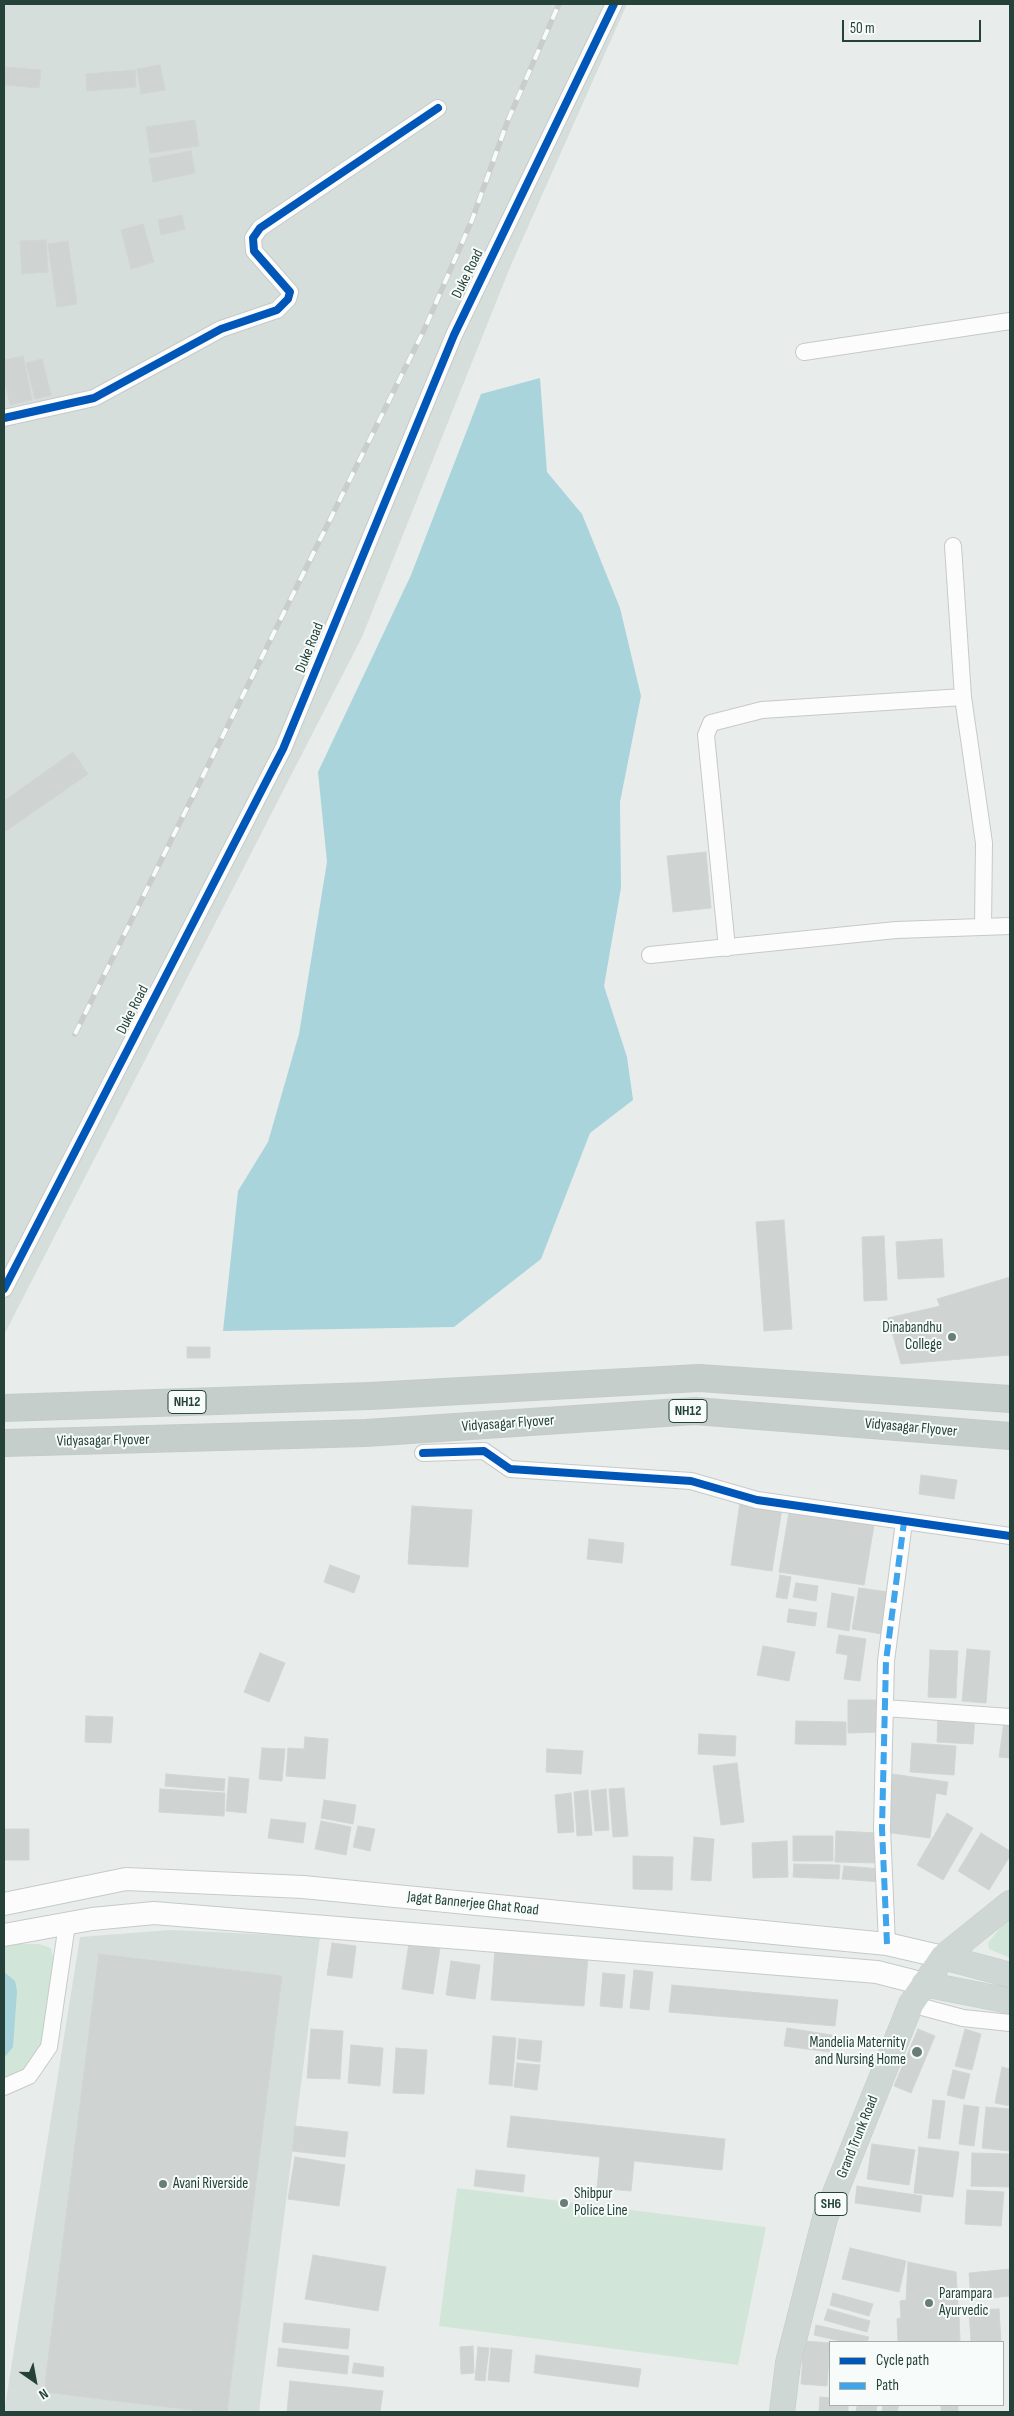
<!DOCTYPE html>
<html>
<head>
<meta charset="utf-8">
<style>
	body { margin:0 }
	#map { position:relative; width:1014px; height:2416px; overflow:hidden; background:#e8edeb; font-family:"Sofia Sans Condensed",sans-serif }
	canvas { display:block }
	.frame { position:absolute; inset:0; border:5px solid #24423a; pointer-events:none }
	.legend { position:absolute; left:829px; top:2341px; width:175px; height:65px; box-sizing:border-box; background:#f7fbf9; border:1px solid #a3b1ad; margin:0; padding:6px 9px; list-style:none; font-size:15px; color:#24423a }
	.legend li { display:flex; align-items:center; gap:10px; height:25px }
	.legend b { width:25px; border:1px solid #a3b1ad }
	.north { position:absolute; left:10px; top:2356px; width:50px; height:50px; -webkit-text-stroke:4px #f7fbf9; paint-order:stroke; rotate:147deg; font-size:14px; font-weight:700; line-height:20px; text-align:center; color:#24423a }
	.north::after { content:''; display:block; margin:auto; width:18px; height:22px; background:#24423a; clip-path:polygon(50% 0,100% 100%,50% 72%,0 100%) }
	.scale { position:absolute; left:842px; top:20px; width:139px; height:22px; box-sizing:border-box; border:2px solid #24423a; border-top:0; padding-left:6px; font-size:15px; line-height:18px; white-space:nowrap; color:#24423a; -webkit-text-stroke:4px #f7fbf9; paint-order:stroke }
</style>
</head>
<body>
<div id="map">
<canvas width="1014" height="2416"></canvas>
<div class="frame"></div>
<ul class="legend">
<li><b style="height:6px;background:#0057b8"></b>Cycle path</li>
<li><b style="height:6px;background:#3ea4ec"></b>Path</li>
</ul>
<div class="north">N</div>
<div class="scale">50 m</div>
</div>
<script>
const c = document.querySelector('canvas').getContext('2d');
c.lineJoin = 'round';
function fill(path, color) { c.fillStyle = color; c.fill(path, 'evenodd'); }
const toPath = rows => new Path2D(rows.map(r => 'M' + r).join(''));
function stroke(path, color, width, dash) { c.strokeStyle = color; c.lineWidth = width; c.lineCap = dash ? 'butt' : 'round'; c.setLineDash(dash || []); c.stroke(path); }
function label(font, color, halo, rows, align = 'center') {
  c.font = font + ' "Sofia Sans Condensed",sans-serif'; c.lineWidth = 4; c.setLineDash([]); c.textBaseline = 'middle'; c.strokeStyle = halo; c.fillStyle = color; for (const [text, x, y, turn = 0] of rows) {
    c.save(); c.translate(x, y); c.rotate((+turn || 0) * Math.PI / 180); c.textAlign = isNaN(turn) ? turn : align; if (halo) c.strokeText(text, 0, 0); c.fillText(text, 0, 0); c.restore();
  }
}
const built = toPath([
	[4,4,627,4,511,265,362,637,4,1335],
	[170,1930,320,1937,259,2412,4,2412,80,1937]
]);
const green = toPath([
	[1010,1915,1010,1958,989,1949,988,1943],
	[4,1944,39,1944,51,1948,54,1962,44,2045,29,2076,4,2084],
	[457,2188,766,2227,738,2365,439,2326]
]);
const water = toPath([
	[540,378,547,472,582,514,620,608,641,696,620,802,621,888,604,986,627,1057,633,1100,590,1133,541,1259,454,1327,223,1331,238,1191,268,1142,299,1034,327,862,318,772,411,575,481,394],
	[4,1972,15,1981,17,1991,13,2047,4,2058]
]);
const building = toPath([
	[160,65,165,90,141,94,137,69,160,65],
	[4,67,41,70,39,88,4,85,4,67],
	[135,70,136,87,87,91,86,74,135,70],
	[195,120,199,146,150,153,146,127,195,120],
	[191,151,195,173,153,182,149,159,191,151],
	[182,215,185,229,161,235,158,220,182,215],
	[143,224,154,262,131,269,121,230,143,224],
	[46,240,48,272,22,274,20,241,46,240],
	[68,241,77,304,57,307,48,244,68,241],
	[23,356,32,400,10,405,4,377,4,360,23,356],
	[42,359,51,395,35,399,26,363,42,359],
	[73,752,88,774,6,831,4,827,4,801,73,752],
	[706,852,711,908,673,912,667,856,706,852],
	[784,1220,792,1329,764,1331,756,1222,784,1220],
	[884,1236,887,1300,864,1301,862,1237,884,1236],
	[942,1239,944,1277,898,1279,896,1242,942,1239],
	[1010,1277,1010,1355,901,1364,888,1318,940,1306,937,1299,1010,1277],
	[187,1347,210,1347,210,1358,187,1358,187,1347],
	[921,1475,957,1480,954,1499,919,1494,921,1475],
	[740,1502,782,1509,772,1571,731,1565,740,1502],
	[412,1506,472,1510,468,1567,408,1564,412,1506],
	[789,1512,874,1525,864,1585,779,1572,789,1512],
	[589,1539,624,1543,622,1563,587,1559,589,1539],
	[330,1565,360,1576,354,1593,324,1582,330,1565],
	[780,1575,791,1577,787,1599,776,1597,780,1575],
	[796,1583,818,1586,816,1601,793,1597,796,1583],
	[859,1588,889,1592,882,1634,852,1629,859,1588],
	[832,1593,854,1597,849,1631,827,1627,832,1593],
	[789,1609,817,1613,815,1626,787,1622,789,1609],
	[839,1635,866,1639,860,1681,844,1679,848,1655,836,1653,839,1635],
	[763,1646,795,1652,789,1681,757,1675,763,1646],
	[967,1649,990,1651,986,1703,962,1701,967,1649],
	[930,1650,958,1651,956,1698,928,1697,930,1650],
	[260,1653,285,1663,269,1702,244,1692,260,1653],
	[848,1700,881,1700,881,1732,848,1733,848,1700],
	[938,1714,975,1716,973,1744,937,1742,938,1714],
	[86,1716,113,1717,111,1743,85,1742,86,1716],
	[796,1721,846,1722,846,1745,795,1744,796,1721],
	[1004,1722,1010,1723,1010,1758,999,1757,1004,1722],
	[699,1734,736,1736,735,1756,698,1754,699,1734],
	[305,1737,328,1739,325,1779,286,1776,288,1748,304,1749,305,1737],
	[912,1743,956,1746,954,1775,910,1772,912,1743],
	[262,1748,285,1749,282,1781,259,1779,262,1748],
	[547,1749,583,1751,581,1774,546,1772,547,1749],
	[737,1763,744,1822,721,1825,713,1766,737,1763],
	[166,1774,225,1779,224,1791,165,1786,166,1774],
	[892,1774,948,1782,946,1795,936,1793,930,1838,884,1832,892,1774],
	[229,1777,249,1779,246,1813,226,1811,229,1777],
	[624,1788,628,1836,613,1837,609,1789,624,1788],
	[160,1789,225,1793,224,1816,159,1812,160,1789],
	[606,1789,609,1830,595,1831,591,1791,606,1789],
	[588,1790,592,1835,577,1836,574,1792,588,1790],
	[571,1793,574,1832,558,1833,555,1795,571,1793],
	[324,1800,356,1805,353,1824,321,1818,324,1800],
	[947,1813,973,1828,943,1880,917,1865,947,1813],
	[271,1819,306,1823,303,1843,268,1838,271,1819],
	[321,1821,351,1827,346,1855,315,1849,321,1821],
	[358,1826,375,1829,370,1851,353,1847,358,1826],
	[4,1829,29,1829,29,1860,4,1860,4,1829],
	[836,1831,879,1833,878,1863,835,1862,836,1831],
	[981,1833,1010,1851,1010,1856,989,1890,958,1871,981,1833],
	[793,1836,833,1836,833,1861,793,1861,793,1836],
	[694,1837,714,1839,711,1881,691,1880,694,1837],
	[787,1841,788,1877,753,1878,752,1843,787,1841],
	[633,1856,673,1857,672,1890,633,1889,633,1856],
	[794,1864,840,1865,839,1879,793,1877,794,1864],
	[844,1866,881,1869,880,1882,842,1879,844,1866],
	[332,1943,356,1946,352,1978,327,1975,332,1943],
	[409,1943,440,1948,433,1994,402,1989,409,1943],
	[495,1950,588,1957,584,2006,491,2000,495,1950],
	[99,1954,282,1976,227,2412,208,2412,44,2392,99,1954],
	[451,1961,480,1965,475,1999,446,1995,451,1961],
	[634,1970,653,1972,649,2010,630,2008,634,1970],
	[603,1973,625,1975,622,2008,600,2006,603,1973],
	[672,1985,838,2000,835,2026,669,2012,672,1985],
	[787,2028,832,2035,829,2052,784,2046,787,2028],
	[311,2029,343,2031,340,2079,307,2078,311,2029],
	[918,2029,935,2036,911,2093,894,2086,918,2029],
	[965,2029,981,2034,972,2070,955,2066,965,2029],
	[493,2036,516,2038,512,2086,489,2084,493,2036],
	[519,2039,542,2041,540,2062,517,2059,519,2039],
	[351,2045,383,2048,380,2086,348,2083,351,2045],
	[396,2048,427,2050,424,2094,393,2093,396,2048],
	[517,2063,540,2065,537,2090,514,2087,517,2063],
	[1002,2067,1010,2069,1010,2106,995,2103,1002,2067],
	[953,2070,970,2074,964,2099,947,2095,953,2070],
	[933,2100,945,2101,940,2139,928,2138,933,2100],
	[964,2105,979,2107,974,2146,959,2144,964,2105],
	[986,2107,1010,2109,1010,2151,982,2148,986,2107],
	[511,2116,725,2139,722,2170,634,2161,631,2191,597,2188,600,2157,507,2147,511,2116],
	[295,2126,348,2132,345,2157,292,2151,295,2126],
	[872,2144,915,2150,909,2185,867,2179,872,2144],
	[919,2147,959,2152,953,2197,914,2193,919,2147],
	[972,2153,1010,2154,1009,2187,971,2186,972,2153],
	[295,2157,345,2165,339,2206,288,2199,295,2157],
	[476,2170,525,2175,523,2192,474,2186,476,2170],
	[857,2186,922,2196,920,2212,855,2203,857,2186],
	[967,2190,1004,2192,1001,2226,965,2224,967,2190],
	[850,2248,906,2261,899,2292,842,2279,850,2248],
	[313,2255,386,2267,378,2311,305,2299,313,2255],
	[908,2262,956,2272,958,2306,947,2306,948,2315,959,2315,960,2342,898,2342,897,2319,901,2318,900,2301,906,2300,908,2262],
	[1010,2269,1010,2296,971,2300,969,2273,1010,2269],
	[833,2293,873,2304,869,2316,830,2305,833,2293],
	[828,2309,870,2321,867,2332,824,2320,828,2309],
	[999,2309,1001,2342,971,2342,969,2310,999,2309],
	[284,2323,350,2329,348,2349,282,2342,284,2323],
	[816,2325,869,2337,867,2342,845,2342,814,2335,816,2325],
	[804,2341,830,2343,827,2386,801,2384,804,2341],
	[473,2346,474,2373,461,2374,460,2347,473,2346],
	[478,2347,489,2348,485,2381,475,2380,478,2347],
	[279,2348,349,2356,347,2374,277,2366,279,2348],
	[491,2348,512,2350,509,2382,488,2380,491,2348],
	[536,2355,641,2369,638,2387,534,2373,536,2355],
	[354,2363,384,2367,383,2377,352,2373,354,2363],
	[290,2381,383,2391,380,2412,287,2412,290,2381],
	[820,2397,830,2398,830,2405,848,2405,848,2412,819,2412,820,2397],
	[857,2405,877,2405,876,2412,856,2412,857,2405],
	[883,2405,899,2405,897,2412,882,2412,883,2405],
	[941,2405,958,2405,958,2412,941,2412,941,2405]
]);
const minor = toPath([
	[804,352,1010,321],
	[4,418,94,398,221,329,277,310,288,299,290,292,254,251,253,238,260,228,438,108],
	[953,546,963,697,984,843,983,927],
	[727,948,706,735,711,723,762,710,963,697],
	[650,955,896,930,1010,926],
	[4,1289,283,749,454,335,614,4],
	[423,1453,484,1451,510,1469,691,1481,757,1500,1010,1536],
	[885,1708,1010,1717],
	[887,1944,882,1828,886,1661,904,1522],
	[911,2004,963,2018,1010,2023],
	[4,2087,29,2076,49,2047,67,1924]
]);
const secondary = toPath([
	[4,1904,126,1879,303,1887,887,1944,943,1957],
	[4,1935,92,1919,154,1913,877,1972,924,1984]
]);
const primary = toPath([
	[943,1957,1010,1975],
	[924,1984,1010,2001],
	[782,2412,788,2363,825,2218,911,2004,943,1957,1010,1903]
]);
const trunk = toPath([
	[4,1408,370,1396,699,1378,1010,1399],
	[4,1443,366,1433,695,1411,1010,1436]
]);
const rail = toPath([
	[75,1034,425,328,472,220,508,120,559,4]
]);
const quiet = toPath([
	[887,1944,882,1828,886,1661,904,1522]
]);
const cycleway = toPath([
	[4,418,94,398,221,329,277,310,288,299,290,292,254,251,253,238,260,228,438,108],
	[4,1289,283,749,454,335,614,4],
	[423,1453,484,1451,510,1469,691,1481,757,1500,1010,1536]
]);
const markers = [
	[952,1337,5,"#697e78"],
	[917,2052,6,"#697e78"],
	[163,2184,5,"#697e78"],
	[564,2203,5,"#697e78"],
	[929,2303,5,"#697e78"]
];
const shields = [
	[187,1402,38],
	[688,1411,38],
	[831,2204,32]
];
const shieldNames = [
	["NH12",187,1402],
	["NH12",688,1411],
	["SH6",831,2204]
];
const streetNames = [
	["Duke Road",468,274,-64],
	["Duke Road",310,648,-68],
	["Duke Road",133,1010,-63],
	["Vidyasagar Flyover",508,1424,-4],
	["Vidyasagar Flyover",911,1428,5],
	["Vidyasagar Flyover",103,1441,-1],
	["Jagat Bannerjee Ghat Road",473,1904,6],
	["Grand Trunk Road",858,2137,-68]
];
const poiNames = [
	["Dinabandhu",942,1328,"right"],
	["College",942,1345,"right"],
	["Mandelia Maternity",906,2043,"right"],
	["and Nursing Home",906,2060,"right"],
	["Avani Riverside",173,2184],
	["Shibpur",574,2194],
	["Police Line",574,2211],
	["Parampara",939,2294],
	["Ayurvedic",939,2311]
];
fill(built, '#d6dedb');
fill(green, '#d1e6d8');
fill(water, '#a9d4db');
fill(building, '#cfd4d2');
stroke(building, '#d1d6d4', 1);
stroke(minor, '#c5cac8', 18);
stroke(secondary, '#c3cbc8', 24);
stroke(primary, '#c3ccc9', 26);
stroke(trunk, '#c3ccc9', 28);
stroke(minor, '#fcfcfc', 16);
stroke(secondary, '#fcfcfc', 22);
stroke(primary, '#cfd7d5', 25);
stroke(trunk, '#c6cecc', 26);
stroke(rail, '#c9cdcc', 5.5);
stroke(rail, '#f7fbf9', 4, [11]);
stroke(quiet, '#3ea4ec', 6, [12, 6]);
stroke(cycleway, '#0057b8', 8);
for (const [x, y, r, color] of markers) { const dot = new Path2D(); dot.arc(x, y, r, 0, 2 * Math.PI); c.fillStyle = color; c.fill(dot); stroke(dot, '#f7fbf9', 2); }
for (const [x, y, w] of shields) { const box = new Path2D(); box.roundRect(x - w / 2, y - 11.5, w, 23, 4); c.fillStyle = '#f7fbf9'; c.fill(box); stroke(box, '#24423a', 1); }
label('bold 14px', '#24423a', null, shieldNames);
label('15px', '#24423a', '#f7fbf9', streetNames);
label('15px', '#24423a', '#f7fbf9', poiNames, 'left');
</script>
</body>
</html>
